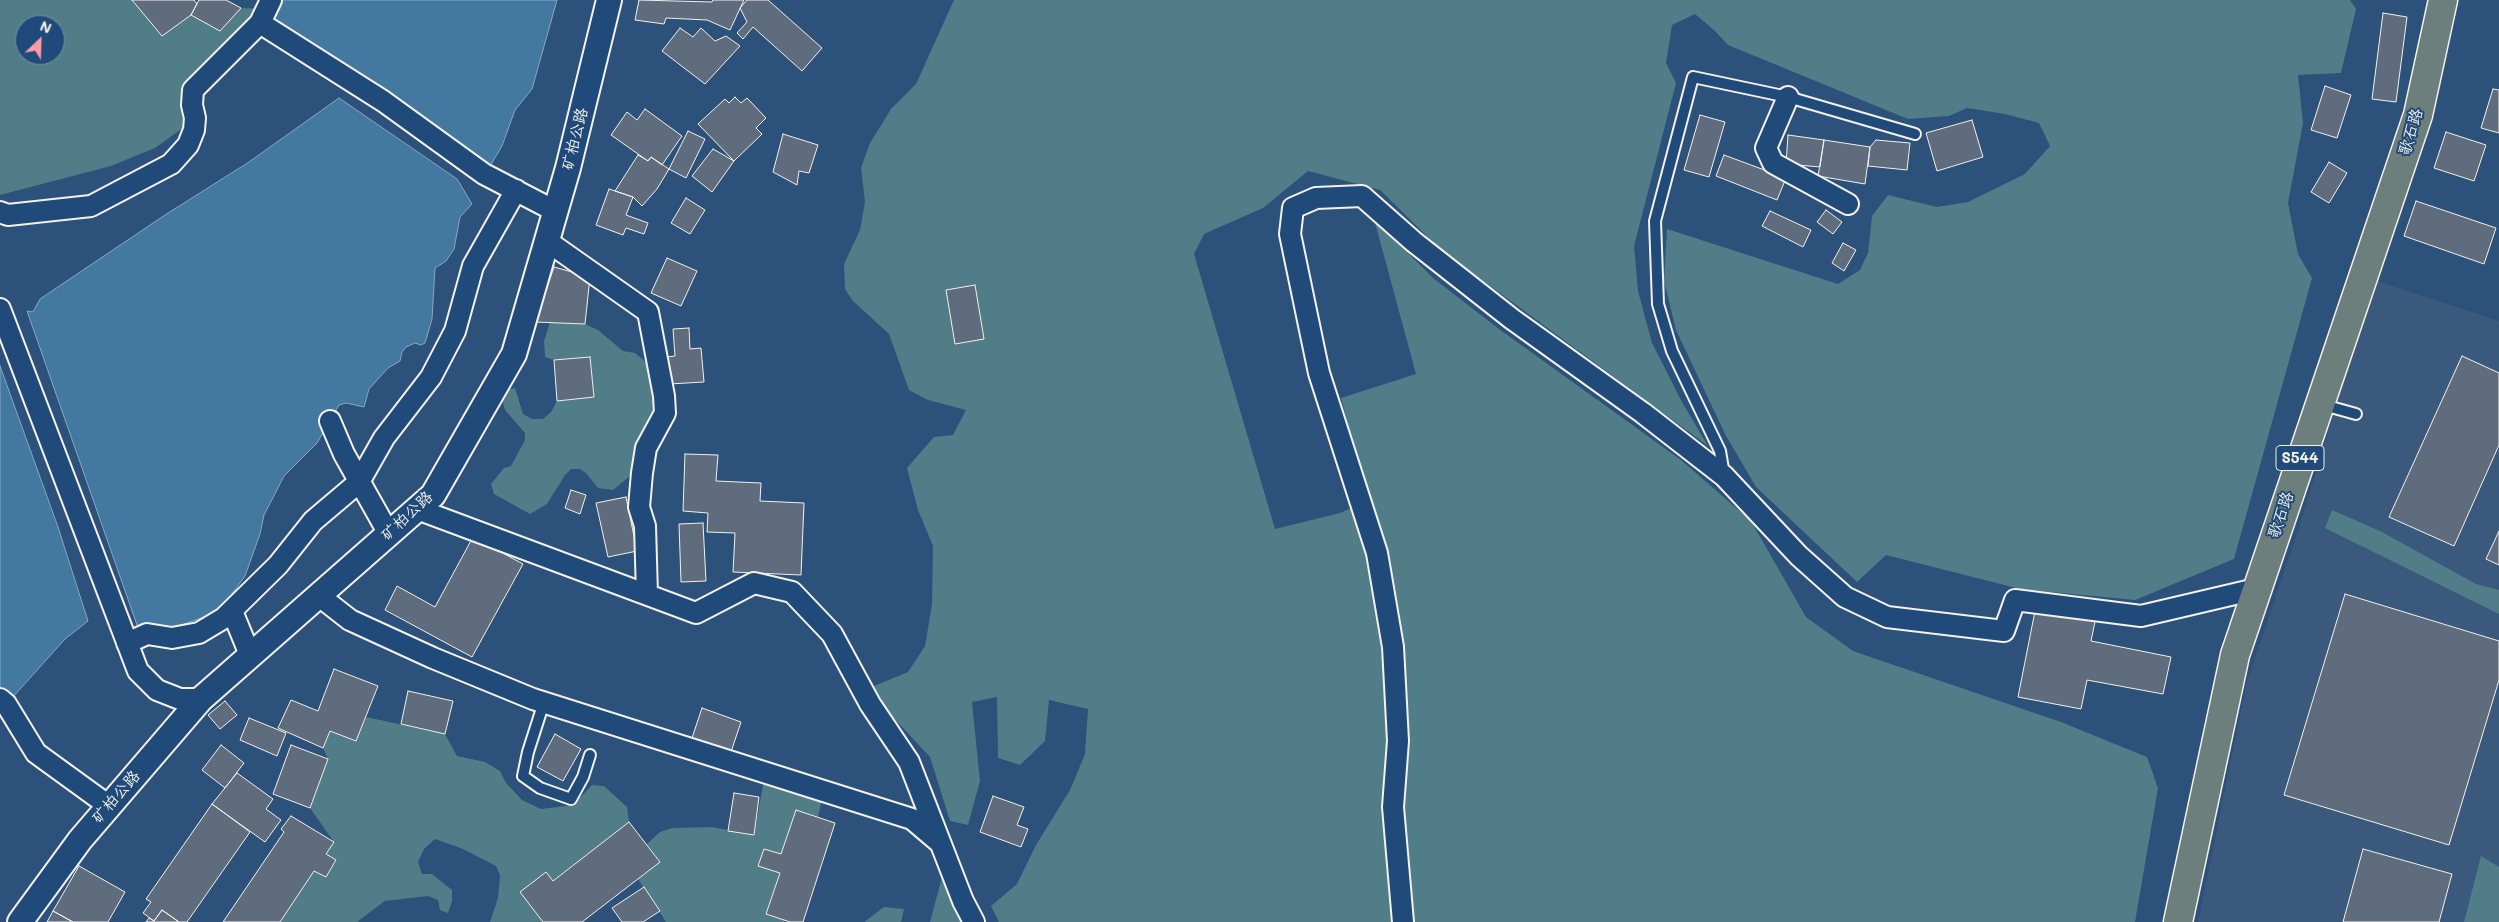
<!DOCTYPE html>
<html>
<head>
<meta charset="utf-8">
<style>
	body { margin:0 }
	#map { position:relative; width:2499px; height:922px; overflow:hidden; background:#2c517b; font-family:Mali,sans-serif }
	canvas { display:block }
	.north { position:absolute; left:15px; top:15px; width:50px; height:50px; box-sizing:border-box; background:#1f4a7a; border:1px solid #748da6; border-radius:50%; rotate:24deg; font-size:14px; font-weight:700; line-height:20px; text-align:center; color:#f4f1e8 }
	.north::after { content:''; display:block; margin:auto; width:18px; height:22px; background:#ff9aa2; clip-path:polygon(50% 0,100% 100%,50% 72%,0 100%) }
</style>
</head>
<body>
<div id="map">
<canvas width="2499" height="922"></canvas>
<div class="north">N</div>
</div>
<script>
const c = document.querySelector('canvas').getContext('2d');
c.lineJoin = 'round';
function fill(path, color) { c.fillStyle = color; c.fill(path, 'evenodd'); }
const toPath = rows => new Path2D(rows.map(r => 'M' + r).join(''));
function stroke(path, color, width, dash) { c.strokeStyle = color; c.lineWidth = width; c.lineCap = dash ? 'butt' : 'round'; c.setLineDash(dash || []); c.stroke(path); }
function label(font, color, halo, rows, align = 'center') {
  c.font = font + ' Mali,"LXGW WenKai TC",sans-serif'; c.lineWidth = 4; c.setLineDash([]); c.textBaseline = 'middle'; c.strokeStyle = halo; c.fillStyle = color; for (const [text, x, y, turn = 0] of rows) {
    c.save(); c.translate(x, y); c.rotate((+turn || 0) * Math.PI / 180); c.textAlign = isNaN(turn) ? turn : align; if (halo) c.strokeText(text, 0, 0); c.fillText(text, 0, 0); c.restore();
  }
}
const built = toPath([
	[2374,280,2499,321,2499,922,2198,922,2247,682,2302,518]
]);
const green = toPath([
	[0,0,132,0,162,35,191,15,220,30,241,8,266,9,183,88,187,125,155,148,111,166,0,195],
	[25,25,55,25,55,55,25,55],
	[954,0,2350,0,2356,9,2341,73,2298,75,2303,123,2288,203,2298,254,2312,278,2234,559,2135,600,2020,589,1886,555,1857,582,1756,487,1725,434,1676,330,1664,281,1667,229,1838,284,1860,270,1868,253,1872,216,1888,195,1937,207,1968,202,2025,174,2050,146,2039,123,2005,114,1967,108,1949,116,1908,119,1728,45,1715,31,1695,14,1672,25,1666,63,1676,83,1634,246,1638,291,1652,343,1682,402,1708,446,1440,249,1380,190,1308,171,1263,208,1204,234,1194,254,1275,529,1340,513,1368,501,1341,398,1416,374,1374,219,1433,278,1499,329,1681,460,1751,521,1806,617,1853,651,2061,722,2147,757,2158,788,2135,922,999,922,991,906,1017,884,1036,845,1070,790,1085,754,1088,709,1049,700,1045,741,1020,765,998,758,997,697,972,702,980,781,968,825,950,821,930,757,876,699,874,686,908,672,925,646,932,604,933,546,918,510,907,468,934,437,953,435,966,410,928,400,909,390,889,334,853,301,845,289,844,264,860,230,865,202,861,168,870,143,891,109,916,84],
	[550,322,585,324,598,330,623,351,635,353,647,363,662,383,642,473,630,476,613,490,598,488,586,473,580,469,571,469,565,475,547,504,530,514,494,494,491,484,504,468,511,466,525,440,525,433,505,410,502,399,506,390,515,388,523,414,532,419,543,419,551,412,557,401,594,397,590,357,554,360,545,357,544,341],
	[2332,510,2382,532,2476,584,2499,590,2499,614,2325,528],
	[366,717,445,734,457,756,485,762,500,771,506,783,522,800,541,809,566,806,575,803,592,785,604,786,627,807,629,822,553,881,546,872,520,892,543,922,490,922,498,898,500,875,496,866,463,849,435,839,424,849,418,862,422,874,432,874,452,890,452,901,448,913,440,910,438,900,428,896,385,901,357,922,280,922,314,871,326,877,336,861,326,854,334,842,310,808,328,759,323,748,330,731,356,741],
	[764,780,822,799,818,817,796,810,781,854,758,866,780,873,766,914,785,920,784,922,666,922,638,879,660,862,647,844,660,832,672,828,712,827,754,835],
	[2481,856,2499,867,2499,922,2464,922],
	[942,877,952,899,964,922,930,922],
	[884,907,904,909,901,922,864,922]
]);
const water = toPath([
	[271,0,557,0,532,89,515,110,502,146,487,171,265,20,271,0],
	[339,98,457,179,472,204,460,217,454,249,446,261,435,268,432,319,425,343,421,345,415,343,406,347,402,352,400,361,388,368,369,389,364,407,346,403,339,405,317,443,284,476,264,515,260,534,245,576,219,612,158,633,147,629,137,625,27,311,33,312,40,299,165,215,249,162,339,98],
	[0,366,58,527,88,621,65,639,12,698,0,689,0,366]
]);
const building = toPath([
	[132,0,194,0,197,4,191,15,162,36,132,0],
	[199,0,226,0,241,8,220,31,191,15,199,0],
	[639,0,712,2,713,0,744,0,730,30,707,20,666,18,664,24,635,20,639,0],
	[747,0,768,0,822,48,802,71,753,27,743,39,737,33,747,22,740,8,747,0],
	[2383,13,2407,17,2396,102,2372,99,2383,13],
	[680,28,693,37,701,28,715,41,726,36,740,46,705,84,662,51,680,28],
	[2325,86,2351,95,2337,138,2311,130,2325,86],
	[2493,89,2499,90,2499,133,2481,128,2493,89],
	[735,97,741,103,747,98,766,118,756,128,762,134,734,161,698,124,725,99,729,103,735,97],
	[645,109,682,136,662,165,651,157,648,161,611,135,627,112,637,120,645,109],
	[1700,115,1725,122,1709,177,1684,170,1700,115],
	[1972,120,1983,157,1937,171,1926,133,1972,120],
	[688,131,705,139,686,178,669,169,688,131],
	[2446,132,2486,145,2474,181,2434,168,2446,132],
	[783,134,818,145,809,173,799,171,797,185,773,172,783,134],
	[1788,135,1824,140,1820,167,1786,164,1788,135],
	[1824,140,1870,147,1865,184,1818,176,1824,140],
	[1876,140,1910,143,1907,170,1868,166,1870,147,1876,140],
	[713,149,734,161,712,192,692,176,713,149],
	[638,155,648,161,651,157,669,169,657,189,642,206,633,197,615,191,638,155],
	[1724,155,1786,178,1777,200,1716,176,1724,155],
	[2329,162,2347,173,2329,203,2311,192,2329,162],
	[609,189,633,197,626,215,648,223,644,234,626,228,623,235,596,225,609,189],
	[686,198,705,210,690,234,671,223,686,198],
	[2416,201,2496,228,2484,264,2404,236,2416,201],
	[1826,210,1842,222,1833,234,1817,222,1826,210],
	[1770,211,1811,230,1803,247,1762,226,1770,211],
	[1843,243,1856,250,1844,271,1832,263,1843,243],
	[667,258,697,271,681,306,651,293,667,258],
	[554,267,590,277,585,324,535,322,554,267],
	[975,285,984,339,955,344,946,290,975,285],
	[689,328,690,349,701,348,704,382,669,384,666,357,675,356,673,329,689,328],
	[2462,356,2499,373,2499,445,2454,546,2389,517,2462,356],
	[590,357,594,397,557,401,554,360,590,357],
	[685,454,718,455,716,481,761,483,760,501,804,503,801,575,733,572,735,533,707,532,708,513,683,511,685,454],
	[571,490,586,495,580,514,565,508,571,490],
	[626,497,637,551,608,557,596,503,626,497],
	[703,523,706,581,681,582,679,524,703,523],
	[2499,531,2499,565,2486,559,2499,531],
	[473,537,523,564,472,657,385,610,397,586,435,607,473,537],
	[2345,594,2499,641,2499,680,2449,845,2284,795,2345,594],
	[2036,606,2096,617,2091,641,2171,657,2163,694,2087,680,2081,709,2018,697,2036,606],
	[334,669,378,686,356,741,330,731,323,748,278,728,291,700,318,711,334,669],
	[408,691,453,701,445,734,401,724,408,691],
	[225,701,237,715,220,729,208,715,225,701],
	[702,708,741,722,730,755,691,741,702,708],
	[249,718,286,733,277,756,240,740,249,718],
	[555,734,581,749,563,781,537,767,555,734],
	[221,745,244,763,225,788,202,770,221,745],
	[291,745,328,759,310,808,273,794,291,745],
	[237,773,273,799,266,809,281,820,265,842,212,804,237,773],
	[734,793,759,797,754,835,728,831,734,793],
	[993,796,1024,807,1017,825,1028,829,1021,847,980,832,993,796],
	[212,804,250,832,187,922,179,922,162,910,154,921,143,913,151,902,146,899,212,804],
	[796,810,835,823,803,922,790,922,766,914,780,873,758,866,764,849,781,854,796,810],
	[291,816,334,842,326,854,336,860,326,877,314,871,280,922,223,922,284,832,281,829,291,816],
	[629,822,660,862,582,922,543,922,520,892,546,872,553,881,629,822],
	[2363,849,2452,874,2439,922,2343,922,2363,849],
	[79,866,125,892,108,922,73,922,53,911,79,866],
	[644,887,660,911,643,922,622,922,612,908,644,887],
	[162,910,179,922,146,922,149,918,154,921,162,910],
	[53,911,73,922,47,922,53,911]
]);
const service = toPath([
	[2320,404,2356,414],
	[1724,475,1720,451,1672,351,1658,304,1655,221,1693,77,1788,97,1915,134],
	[544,702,528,752,523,776,540,788,571,799,583,777,590,755]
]);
const minor = toPath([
	[260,23,271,0],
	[1788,97,1766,148,1773,163,1848,204],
	[0,212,8,215,91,206,171,164,188,145,194,130,195,118,192,105,193,90,260,23,383,101,484,174,555,211],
	[547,241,648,312,664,396,665,413,646,448,642,473,639,507,645,526,647,594],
	[0,309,138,671,157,690,180,699,201,699],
	[330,421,344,454,389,534],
	[417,509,696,613,754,583,792,592,832,634,870,704,909,762,963,901,974,922],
	[318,595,350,620,433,658,533,699,912,819,939,842],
	[232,611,250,655],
	[127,643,147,634,172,638,199,633,224,618,278,565,313,521,359,482,384,438,431,377,455,331,473,266,516,190],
	[0,699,6,704,36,753,109,806],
	[1403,922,1393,807,1398,741,1393,647,1377,553,1319,373,1290,234,1293,208,1316,198,1362,196,1414,242,1512,319,1643,413,1724,476,1799,556,1845,597,1887,617,2004,631,2015,600,2141,616,2256,589]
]);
const tertiary = toPath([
	[20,922,80,840,201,699,433,495,514,354,568,168,609,0]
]);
const primary = toPath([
	[2178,922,2235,655,2418,115,2443,0]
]);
const shields = [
	[2300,458,48]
];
const shieldNames = [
	["S544",2300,458]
];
const streetNames = [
	["歌石路",2411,132,-73],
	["矿柏公路",575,139,-76],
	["歌石路",2281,515,-71],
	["矿柏公路",407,516,-43],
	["矿柏公路",116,797,-49]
];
fill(built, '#3b597c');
fill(green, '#507d87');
fill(water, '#4378a1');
stroke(water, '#8aa8bd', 1);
fill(building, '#5e6c7e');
stroke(building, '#f4f1e8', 1);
stroke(service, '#f4f1e8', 14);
stroke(minor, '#f4f1e8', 24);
stroke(tertiary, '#f4f1e8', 28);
stroke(primary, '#f4f1e8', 31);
stroke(service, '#1f4a7a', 10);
stroke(minor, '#1f4a7a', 20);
stroke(tertiary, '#1f4a7a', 24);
stroke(primary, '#6c7f7c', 28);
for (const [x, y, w] of shields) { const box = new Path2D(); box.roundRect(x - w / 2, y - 12.5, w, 25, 4); c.fillStyle = '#1f4a7a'; c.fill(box); stroke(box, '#f4f1e8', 1); }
label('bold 15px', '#f4f1e8', null, shieldNames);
label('16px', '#f4f1e8', '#1f4a7a', streetNames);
</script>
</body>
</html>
